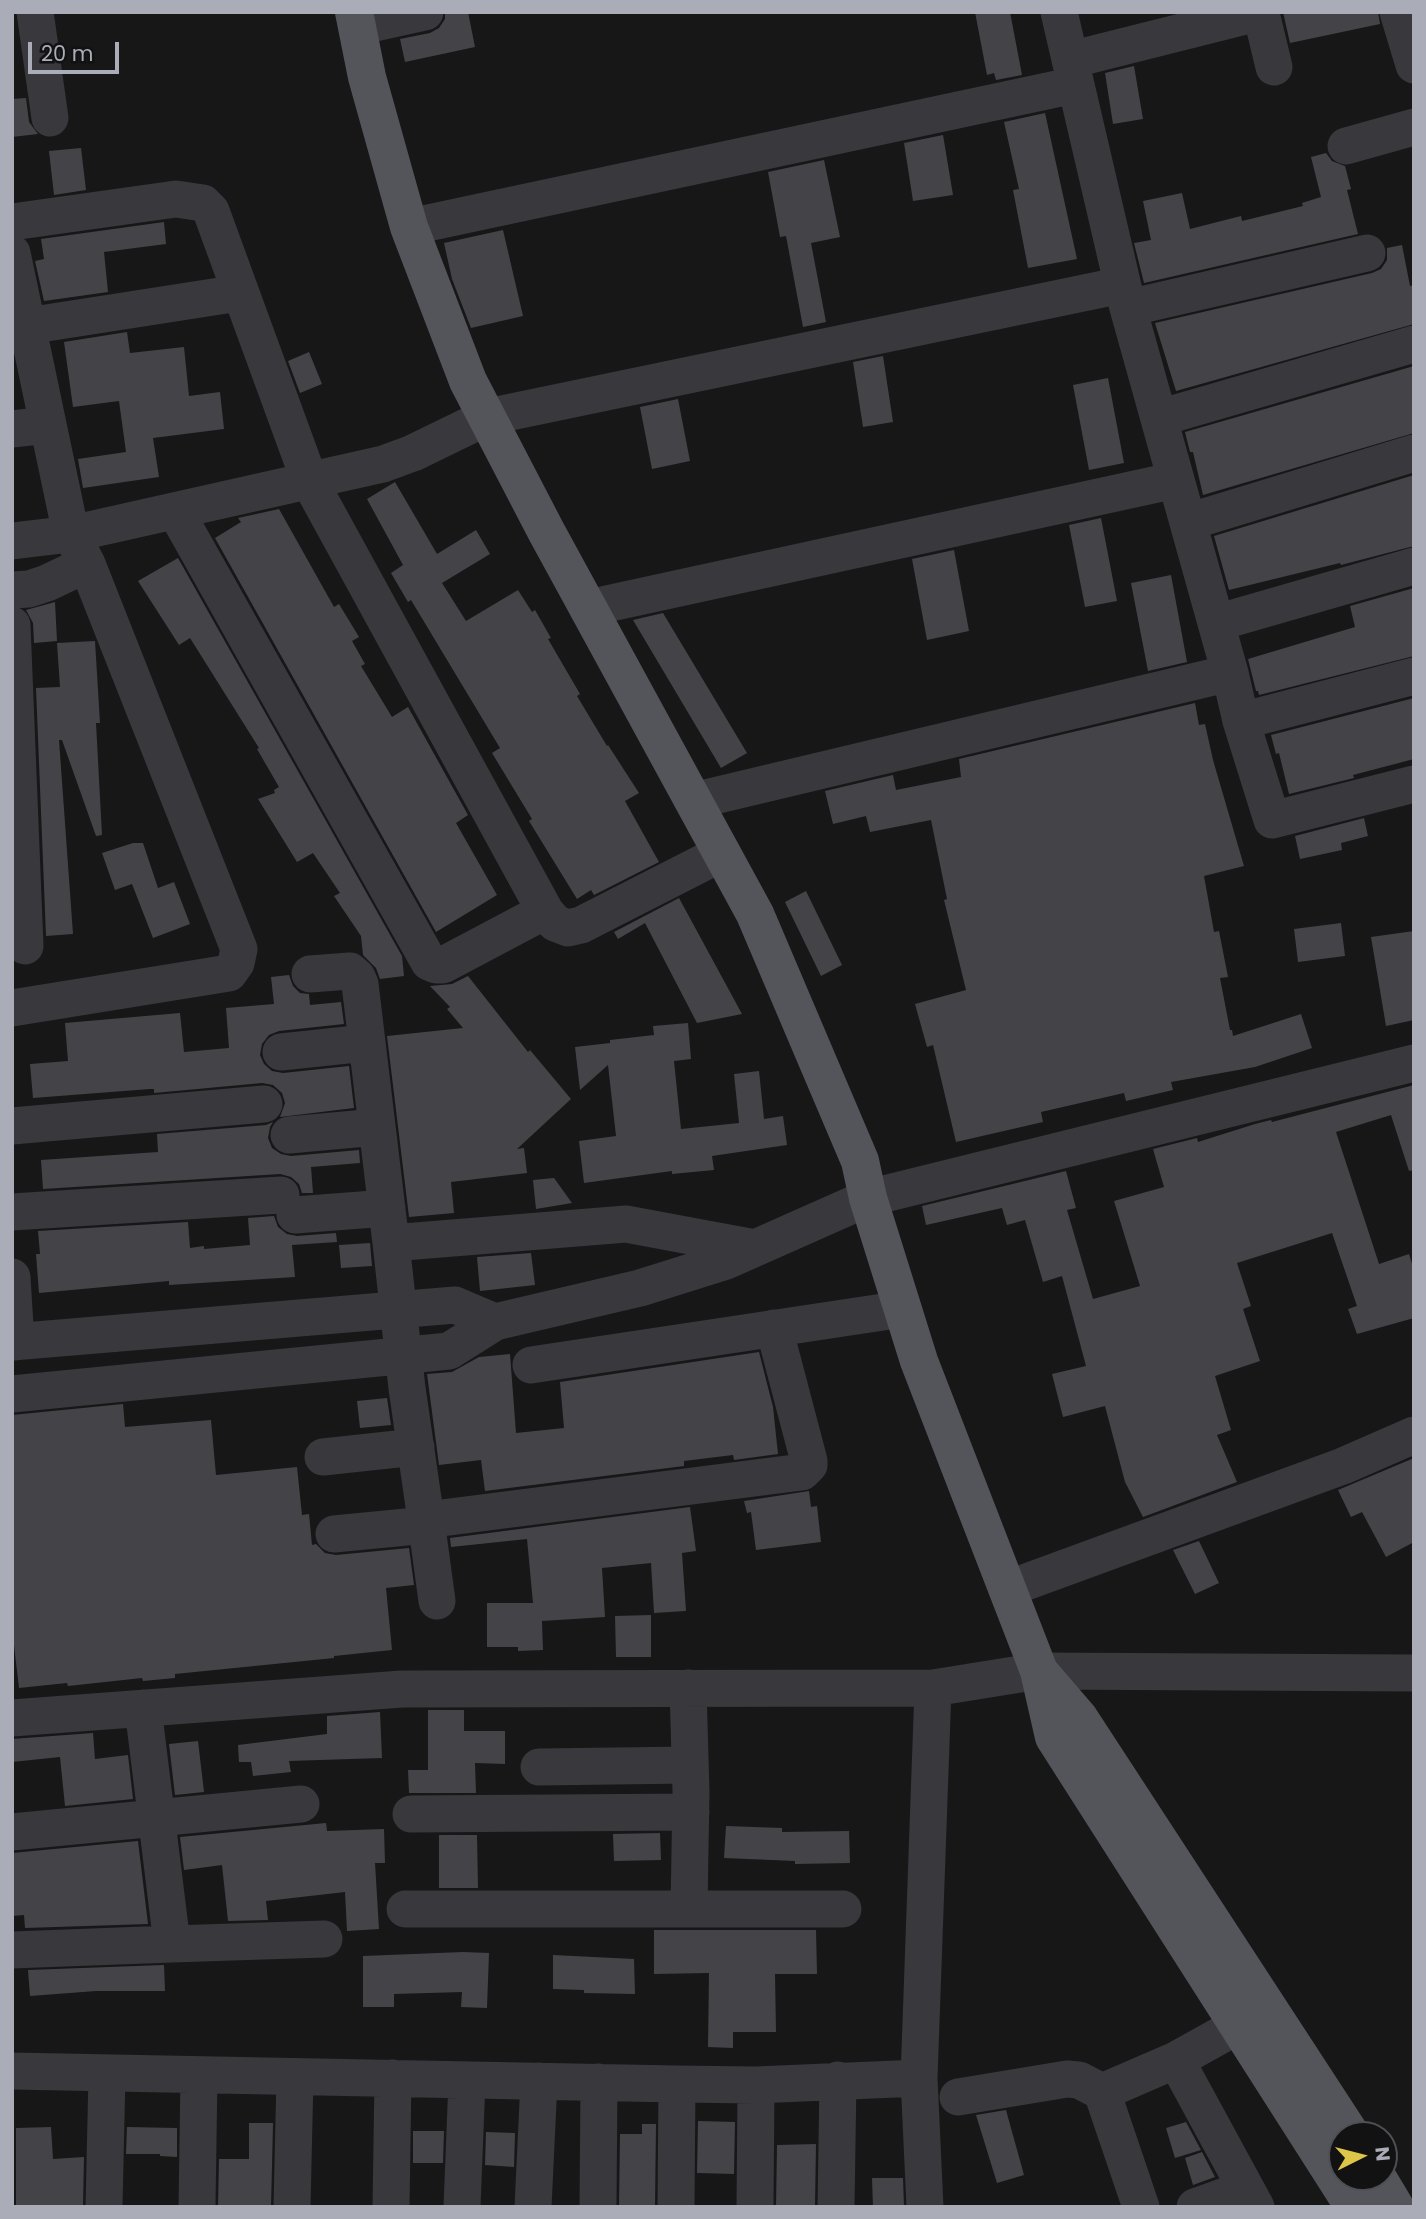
<!DOCTYPE html>
<html>
<head>
<meta charset="utf-8">
<style>
	body { margin:0 }
	#map { position:relative; width:1426px; height:2219px; overflow:hidden; background:#171718; font-family:Poppins,sans-serif }
	canvas { display:block }
	.frame { position:absolute; inset:0; border:14px solid #aaacb7; pointer-events:none }
	.north { position:absolute; left:1328px; top:2121px; width:70px; height:70px; box-sizing:border-box; background:#121213; border:2px solid #4f5055; border-radius:50%; rotate:84deg; font-size:19px; font-weight:700; line-height:28px; text-align:center; color:#aaacb7 }
	.north::after { content:''; display:block; margin:auto; width:24px; height:32px; background:#ddc54a; clip-path:polygon(50% 0,100% 100%,50% 72%,0 100%) }
	.scale { position:absolute; left:28px; top:42px; width:91px; height:32px; box-sizing:border-box; border:4px solid #aaacb7; border-top:0; padding-left:9px; font-size:21px; line-height:24px; white-space:nowrap; color:#aaacb7; -webkit-text-stroke:5px #121213; paint-order:stroke }
</style>
</head>
<body>
<div id="map">
<canvas width="1426" height="2219"></canvas>
<div class="frame"></div>
<div class="north">N</div>
<div class="scale">20 m</div>
</div>
<script>
const c = document.querySelector('canvas').getContext('2d');
c.lineJoin = 'round';
function fill(path, color) { c.fillStyle = color; c.fill(path, 'evenodd'); }
const toPath = rows => new Path2D(rows.map(r => 'M' + r).join(''));
function stroke(path, color, width, dash) { c.strokeStyle = color; c.lineWidth = width; c.lineCap = dash ? 'butt' : 'round'; c.setLineDash(dash || []); c.stroke(path); }
const building = toPath([
	[445,12,468,12,475,47,405,62,400,39,430,33,439,28,445,19],
	[975,12,1010,12,1022,75,996,80,994,73,987,75],
	[1283,12,1378,12,1380,24,1290,43],
	[1134,66,1143,119,1113,124,1105,73],
	[26,98,29,122,38,134,12,137,12,99],
	[1045,113,1077,259,1028,268,1013,190,1019,189,1004,122],
	[943,135,953,195,913,201,904,143],
	[81,148,86,190,54,195,49,151],
	[1326,153,1332,161,1345,166,1351,189,1347,190,1358,234,1144,283,1134,243,1151,240,1143,201,1182,193,1190,229,1241,216,1242,221,1303,206,1302,203,1321,197,1311,157],
	[824,160,840,237,811,243,826,322,803,327,786,236,780,237,768,172],
	[164,222,166,244,104,252,108,292,44,301,35,261,44,259,41,239],
	[503,230,523,316,471,328,452,279,444,243],
	[1402,245,1410,286,1414,285,1414,324,1176,391,1155,323,1372,273,1381,269,1387,260,1387,248],
	[127,332,130,353,184,347,189,396,220,392,224,429,153,438,159,477,83,488,78,459,126,452,119,401,73,407,64,342],
	[309,352,322,384,300,393,288,361],
	[883,356,893,422,863,427,853,362],
	[1414,366,1414,433,1203,495,1193,452,1190,452,1185,432],
	[1108,378,1124,463,1089,470,1073,385],
	[678,399,690,461,652,469,640,407],
	[1414,475,1414,546,1341,565,1340,563,1229,590,1214,536],
	[395,482,437,554,476,530,490,554,442,583,466,621,518,590,532,612,535,610,551,638,548,639,580,694,577,696,607,746,608,745,639,793,625,801,659,862,594,895,591,890,577,899,529,821,532,819,492,753,500,748,411,600,408,602,391,573,403,565,367,499],
	[279,509,334,607,339,604,359,637,352,641,365,664,361,666,392,717,408,707,468,815,456,823,497,895,436,932,215,538,241,522,238,518],
	[1101,518,1117,601,1085,607,1069,525],
	[954,550,969,631,927,640,912,559],
	[178,558,402,956,404,976,380,979,376,968,363,955,361,936,334,896,340,893,313,853,297,862,258,799,275,793,274,790,279,787,257,749,259,748,190,638,179,645,138,581],
	[1171,575,1187,662,1148,671,1131,583],
	[1414,588,1414,656,1259,695,1258,691,1256,691,1248,659,1355,627,1350,606],
	[55,602,57,641,34,643,33,623,26,610],
	[663,613,747,753,721,768,633,620],
	[95,641,100,723,96,723,102,835,96,836,62,740,59,740,73,934,46,936,36,688,60,687,57,643],
	[1414,698,1414,759,1353,775,1354,778,1289,794,1279,753,1276,754,1271,735],
	[1195,703,1199,725,1205,724,1213,760,1244,866,1204,876,1214,932,1219,931,1228,977,1220,978,1230,1030,1232,1030,1233,1036,1301,1014,1312,1048,1255,1067,1171,1082,1173,1090,1126,1101,1124,1093,1041,1112,1043,1122,956,1142,933,1045,927,1047,915,1004,966,990,944,900,947,899,931,820,870,832,866,816,833,824,825,791,893,775,896,790,961,777,959,759],
	[1364,818,1368,836,1341,843,1342,850,1300,859,1295,836],
	[133,843,143,843,158,888,174,882,190,924,153,938,132,884,115,890,102,853],
	[806,891,842,965,821,976,785,902],
	[679,898,742,1014,697,1023,645,923,618,939,614,932],
	[1341,923,1345,956,1298,962,1294,929],
	[1414,931,1414,1020,1386,1026,1371,937],
	[289,975,293,986,300,993,309,994,310,1005,341,1002,344,1024,279,1031,269,1035,262,1044,260,1055,264,1064,272,1071,283,1073,349,1066,354,1108,280,1117,285,1103,282,1093,273,1085,262,1083,154,1093,154,1089,150,1089,33,1098,30,1064,68,1061,65,1023,180,1013,184,1052,229,1048,226,1008,274,1004,271,977],
	[468,976,528,1052,530,1050,571,1099,517,1149,524,1148,527,1173,451,1182,454,1213,409,1217,387,1036,463,1028,447,1009,450,1007,430,986,452,984],
	[688,1023,691,1059,674,1061,681,1129,739,1123,734,1074,759,1071,764,1119,783,1116,787,1145,712,1156,714,1170,672,1174,672,1171,584,1183,579,1141,616,1136,608,1065,580,1090,575,1047,610,1043,610,1040,654,1035,653,1026],
	[1414,1085,1414,1170,1409,1171,1391,1115,1336,1132,1379,1264,1409,1254,1414,1270,1414,1318,1357,1334,1348,1309,1357,1306,1332,1233,1237,1263,1251,1306,1243,1309,1260,1361,1215,1376,1231,1430,1217,1435,1237,1482,1143,1517,1125,1482,1105,1406,1063,1417,1052,1374,1086,1366,1062,1276,1043,1282,1025,1220,1007,1225,1002,1208,926,1225,922,1206,1066,1171,1076,1208,1067,1210,1093,1299,1140,1286,1114,1201,1164,1187,1153,1149,1197,1138,1198,1142,1255,1124,1271,1120,1272,1122],
	[273,1122,270,1127,268,1138,272,1148,281,1154,291,1156,359,1150,360,1163,311,1167,313,1193,302,1193,299,1184,291,1177,280,1174,43,1189,41,1160,158,1152,157,1134,266,1125],
	[554,1178,572,1203,536,1209,533,1180],
	[274,1216,278,1227,287,1234,297,1236,336,1233,337,1242,292,1245,295,1277,169,1285,169,1281,39,1293,36,1254,40,1254,38,1231,188,1222,190,1248,204,1246,204,1249,250,1245,248,1218],
	[370,1243,372,1266,341,1268,339,1245],
	[531,1253,535,1285,480,1291,477,1257],
	[759,1352,773,1407,778,1454,734,1460,733,1455,684,1461,684,1466,485,1491,481,1460,439,1465,427,1374,452,1372,479,1357,510,1354,516,1433,564,1428,560,1382],
	[387,1398,391,1425,360,1428,357,1401],
	[123,1404,125,1427,211,1420,216,1475,297,1467,302,1515,309,1514,312,1545,316,1544,325,1553,336,1555,409,1548,414,1585,386,1588,392,1650,334,1656,334,1658,175,1674,175,1678,143,1681,142,1678,68,1686,67,1683,19,1688,12,1628,12,1415],
	[1414,1458,1414,1542,1386,1557,1362,1512,1351,1517,1338,1490],
	[809,1491,811,1507,817,1506,821,1542,756,1550,751,1512,747,1513,744,1501],
	[690,1507,696,1551,682,1553,686,1611,654,1613,651,1563,602,1568,605,1617,542,1621,543,1650,518,1651,518,1647,487,1647,487,1603,533,1603,527,1539,451,1547,450,1538],
	[1199,1541,1219,1583,1195,1594,1173,1550],
	[651,1615,651,1657,616,1657,615,1616],
	[428,1710,464,1710,464,1731,505,1731,505,1764,475,1763,476,1793,409,1793,408,1770,428,1770],
	[380,1712,382,1758,289,1761,291,1772,253,1776,251,1762,239,1762,238,1745,327,1734,327,1716],
	[93,1733,95,1759,128,1755,133,1799,65,1806,60,1757,12,1762,12,1739],
	[198,1741,204,1792,175,1795,169,1744],
	[326,1823,327,1831,384,1829,385,1863,375,1863,379,1929,347,1931,345,1892,266,1901,268,1920,228,1921,222,1865,184,1870,180,1837],
	[726,1826,782,1828,782,1832,849,1831,850,1863,795,1864,795,1861,724,1858],
	[660,1833,661,1860,614,1861,613,1834],
	[439,1835,477,1835,478,1888,439,1888],
	[138,1841,148,1924,25,1928,24,1915,12,1916,12,1853],
	[654,1930,816,1930,817,1974,775,1974,776,2032,733,2032,733,2048,708,2047,709,1973,654,1974],
	[463,1952,489,1953,487,2008,461,2007,462,1992,394,1994,394,2007,363,2007,363,1956],
	[553,1955,634,1959,635,1994,584,1993,584,1990,553,1989],
	[164,1965,165,1991,96,1991,30,1996,28,1970],
	[1006,2110,1024,2175,997,2183,976,2115],
	[698,2121,735,2122,734,2174,697,2173],
	[1186,2122,1201,2150,1175,2158,1166,2128],
	[249,2123,273,2123,271,2207,218,2207,219,2159,249,2159],
	[642,2124,656,2124,655,2207,619,2206,620,2134,642,2134],
	[51,2127,53,2159,84,2157,83,2207,16,2207,16,2128],
	[127,2127,177,2128,177,2157,160,2156,160,2154,126,2154],
	[413,2131,444,2131,443,2163,413,2163],
	[486,2132,515,2133,514,2167,485,2165],
	[816,2144,815,2207,776,2207,777,2145],
	[1202,2152,1215,2177,1193,2185,1185,2158],
	[872,2178,903,2178,904,2207,873,2207]
]);
const minor = toPath([
	[35,12,50,118],
	[1059,12,1128,308,1230,673,1241,721,1272,820,1414,784],
	[1398,12,1414,65],
	[1261,13,1274,67],
	[357,27,425,12],
	[1070,60,1261,12],
	[1346,146,1414,127],
	[12,222,176,199,203,203,211,211,310,482,545,911,555,923,568,928,581,925,722,853],
	[409,227,1075,85],
	[12,253,71,534,87,564,239,949,236,963,229,973,12,1008],
	[1128,308,1367,253],
	[27,326,239,293],
	[1159,418,1414,344],
	[12,429,48,425],
	[176,512,429,962,436,965,443,965,545,911],
	[1188,522,1414,453],
	[12,541,71,534,383,464,413,453,487,417,1122,285],
	[12,590,29,589,47,583,87,564],
	[588,608,1176,480],
	[1216,623,1414,566],
	[12,625,25,946],
	[1241,721,1414,676],
	[693,801,1230,673],
	[310,974,350,971,357,977,360,984,391,1243],
	[281,1052,366,1043],
	[12,1126,264,1104],
	[289,1135,377,1127],
	[12,1212,281,1195],
	[295,1215,387,1208],
	[755,1248,626,1224,391,1243,407,1388,426,1520,802,1472,809,1465,809,1461,774,1328],
	[12,1277,16,1342],
	[12,1342,455,1305,495,1322],
	[531,1365,903,1309],
	[12,1394,449,1351,495,1322,640,1288,726,1261,868,1198,1414,1063],
	[323,1457,416,1447],
	[426,1520,437,1601],
	[334,1534,427,1525],
	[1007,1589,1343,1466,1414,1435],
	[688,1688,691,1792,689,1909],
	[12,1718,402,1689,933,1688,1039,1671,1414,1673],
	[539,1767,690,1765],
	[411,1814,691,1812],
	[12,1832,301,1804],
	[405,1909,843,1909],
	[172,1944,324,1939],
	[12,1950,172,1944,143,1708],
	[1176,2060,1256,2207],
	[12,2071,677,2084,756,2085,919,2078,933,1688],
	[919,2078,925,2207],
	[1102,2092,1141,2207],
	[958,2097,1067,2079,1079,2080,1102,2092,1176,2060,1239,2025],
	[104,2207,107,2074],
	[197,2207,199,2075],
	[292,2207,295,2077],
	[391,2207,393,2078],
	[462,2207,467,2080],
	[533,2207,539,2081],
	[598,2207,599,2082],
	[676,2207,677,2084],
	[755,2207,756,2085],
	[836,2207,838,2080],
	[1195,2207,1245,2189]
]);
const major = toPath([
	[354,12,367,77,409,227,468,381,546,531,755,914,860,1161,868,1198,919,1361,1039,1671,1054,1737,1354,2207],
	[1042,1675,1079,1718,1351,2135],
	[1377,2177,1395,2207]
]);
fill(building, '#444448');
stroke(minor, '#38383d', 37);
stroke(major, '#54555b', 38);
</script>
</body>
</html>
